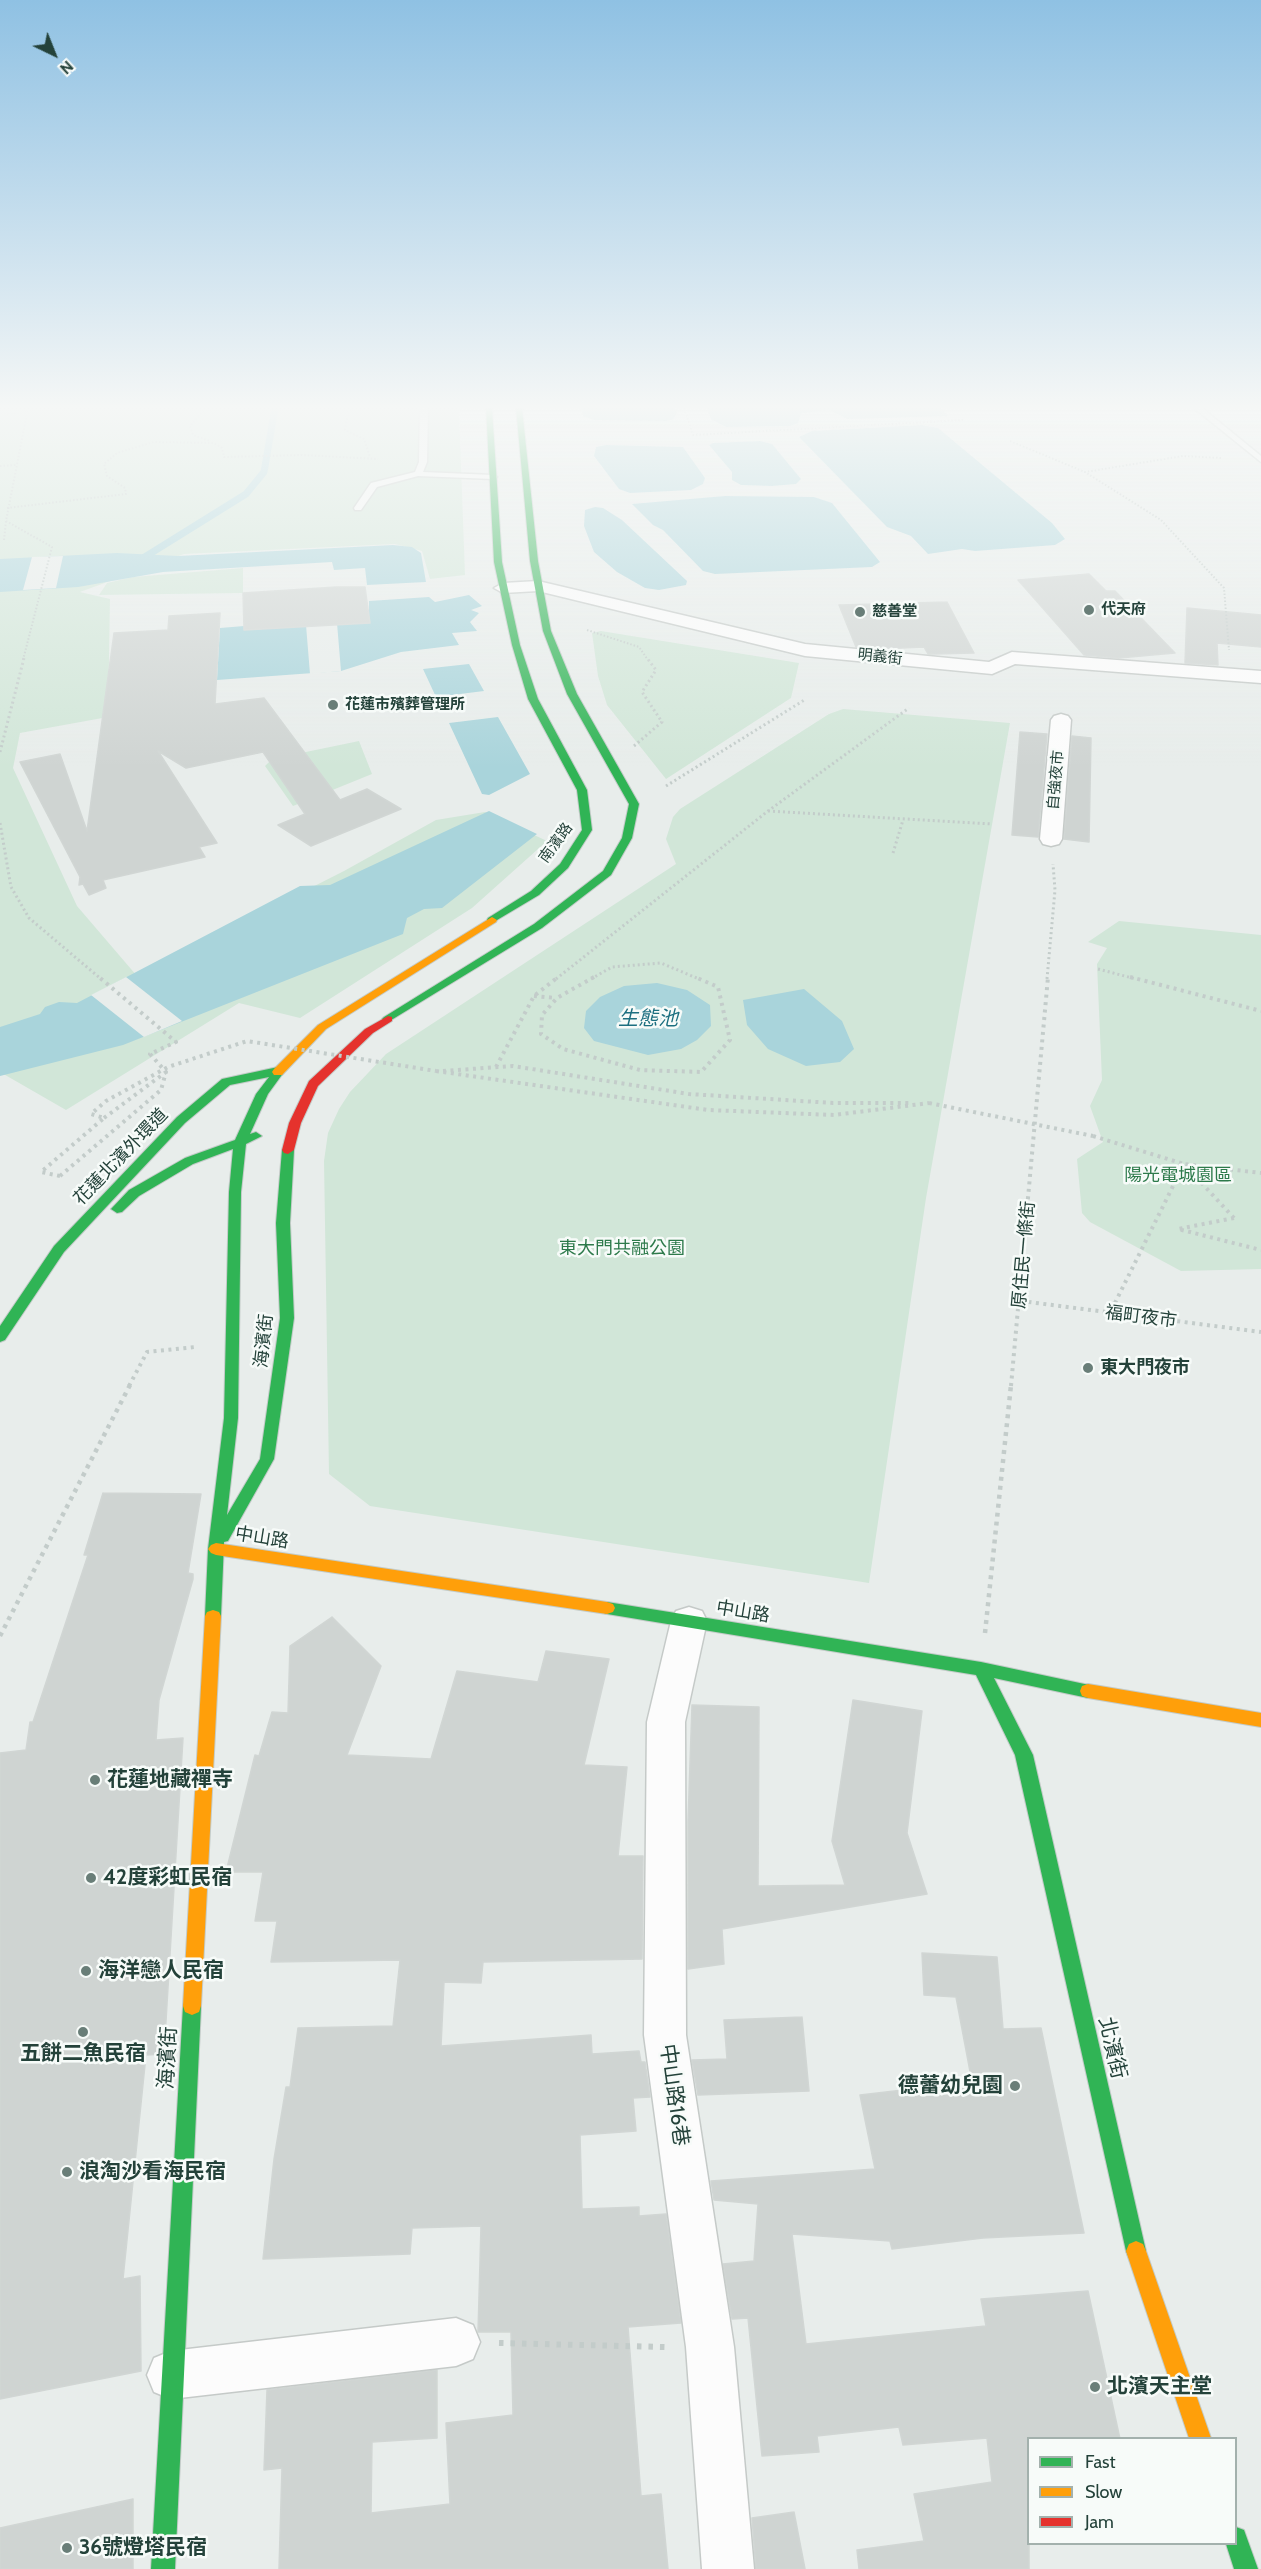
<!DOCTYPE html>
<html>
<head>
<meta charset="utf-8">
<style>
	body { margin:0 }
	#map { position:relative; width:1261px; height:2569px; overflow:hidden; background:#e8edeb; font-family:Cabin,sans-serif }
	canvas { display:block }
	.legend { position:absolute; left:1027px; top:2437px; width:210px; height:108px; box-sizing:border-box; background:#f7fbf9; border:2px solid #a3b1ad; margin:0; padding:8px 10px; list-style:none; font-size:18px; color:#24423a }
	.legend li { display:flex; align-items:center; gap:12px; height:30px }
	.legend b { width:30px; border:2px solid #a3b1ad }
	.north { position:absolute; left:24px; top:24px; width:60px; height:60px; -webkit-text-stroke:4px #f7fbf9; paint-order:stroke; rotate:137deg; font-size:16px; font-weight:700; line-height:24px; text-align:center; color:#24423a }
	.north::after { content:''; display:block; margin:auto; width:21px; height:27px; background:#24423a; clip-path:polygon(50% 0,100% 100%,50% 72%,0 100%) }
</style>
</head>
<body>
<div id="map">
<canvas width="1261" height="2569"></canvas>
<ul class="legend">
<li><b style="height:8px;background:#30b455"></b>Fast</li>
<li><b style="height:8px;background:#ff9f0a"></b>Slow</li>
<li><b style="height:8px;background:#e5322d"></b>Jam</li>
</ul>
<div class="north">N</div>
</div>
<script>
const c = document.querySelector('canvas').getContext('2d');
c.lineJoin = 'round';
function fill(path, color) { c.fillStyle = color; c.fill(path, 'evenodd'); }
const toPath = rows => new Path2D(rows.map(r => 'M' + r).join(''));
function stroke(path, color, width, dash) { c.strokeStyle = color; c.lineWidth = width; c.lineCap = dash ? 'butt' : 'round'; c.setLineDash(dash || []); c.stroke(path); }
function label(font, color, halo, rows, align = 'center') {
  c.font = font + ' Cabin,"Noto Sans TC",sans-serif'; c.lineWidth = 5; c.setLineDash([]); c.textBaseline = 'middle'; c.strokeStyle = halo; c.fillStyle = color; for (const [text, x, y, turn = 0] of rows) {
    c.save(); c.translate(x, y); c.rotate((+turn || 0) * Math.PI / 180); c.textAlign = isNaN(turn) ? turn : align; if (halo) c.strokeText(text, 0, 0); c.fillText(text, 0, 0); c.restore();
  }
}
const green = toPath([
	[0,408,459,408,465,575,430,579,422,551,395,544,184,554,80,592,110,599,108,717,20,733,13,768,77,906,137,976,344,871,436,820,485,812,547,841,472,908,300,1018,239,1003,66,1110,0,1072],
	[243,568,243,593,99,595,107,583,133,577],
	[601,631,799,663,791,698,666,779,607,705,598,676,592,633],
	[843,709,1010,723,926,1198,869,1583,370,1506,329,1474,324,1161,328,1133,339,1109,350,1092,386,1054,676,864,666,839,673,817,680,809,829,714],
	[359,741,372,774,293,806,265,766,272,759],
	[1119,921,1261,935,1261,1269,1181,1271,1090,1222,1082,1213,1077,1159,1103,1142,1090,1106,1102,1080,1097,964,1107,948,1088,942]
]);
const water = toPath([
	[582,408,675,408,677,413,673,419,667,421,594,420,583,416],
	[707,408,941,408,948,416,847,419,830,410,801,413,798,423,790,426,726,427,711,419],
	[922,425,938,428,1052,523,1065,539,1055,545,975,551,962,549,928,554,911,536,887,527,799,437,812,431],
	[760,441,772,444,801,479,796,484,772,486,741,485,732,480,732,472,709,445,713,443],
	[606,445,683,447,705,478,703,484,691,490,630,493,619,489,594,456,596,447],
	[725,496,814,497,832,503,880,562,872,567,715,574,703,571,663,530,653,525,632,504],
	[595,507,603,508,622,520,687,581,686,585,659,590,645,588,617,572,594,552,584,526,585,510],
	[393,545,412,547,421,553,426,582,367,585,365,568,334,570,332,562,163,572,78,587,0,592,0,559,117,553,178,556],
	[469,595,482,606,471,610,479,613,470,622,477,631,452,633,459,645,401,652,341,671,217,680,220,628,244,626,244,630,369,623,369,601,429,597,435,602],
	[469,664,484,691,436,697,423,669],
	[498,717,530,774,489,795,482,794,449,723],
	[489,811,537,834,442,908,424,909,407,918,403,934,123,1045,0,1076,0,1027,40,1014,45,1007,59,1002,77,1003,300,886,330,885],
	[657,983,687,990,710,1005,711,1026,697,1040,681,1049,648,1055,594,1041,584,1028,586,1011,600,997,624,986],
	[804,989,842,1021,854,1049,840,1062,806,1066,768,1049,747,1025,743,1000]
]);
const pier = toPath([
	[63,556,56,588,23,590,32,557],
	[337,623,341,671,310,674,306,625],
	[126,977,182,1021,144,1037,91,995]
]);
const stream = toPath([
	[135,563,246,494,264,472,275,408]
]);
const building = toPath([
	[1089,574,1106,591,1115,591,1175,653,1119,658,1084,655,1018,580,1089,574],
	[336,587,365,587,370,623,244,630,243,593,336,587],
	[947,602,974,653,934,654,928,654,924,647,879,649,856,647,839,605,947,602],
	[1187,608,1261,615,1261,647,1217,643,1218,665,1185,663,1187,608],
	[220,613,215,704,264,698,340,800,367,789,401,809,311,846,278,825,305,814,263,752,186,768,158,751,217,843,199,847,205,857,103,880,106,888,89,895,83,884,79,885,80,877,20,762,60,754,87,831,114,633,168,630,169,616,220,613],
	[1020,732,1047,734,1038,837,1012,835,1020,732],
	[1072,736,1091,738,1089,842,1064,839,1072,736],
	[103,1493,201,1494,188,1573,193,1574,193,1579,159,1700,156,1740,183,1738,164,2054,146,2055,123,2279,140,2276,141,2371,0,2399,0,1753,26,1750,30,1722,33,1722,88,1555,84,1555,103,1493],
	[332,1617,381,1666,347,1755,431,1759,457,1671,538,1682,546,1651,609,1659,584,1765,627,1767,618,1856,643,1856,642,1959,483,1962,481,1983,444,1982,441,2046,591,2035,592,2054,639,2051,641,2062,645,2062,650,2097,633,2098,636,2131,580,2135,582,2209,639,2207,639,2216,666,2214,681,2323,628,2327,641,2496,661,2494,668,2569,279,2569,282,2468,264,2470,267,2390,437,2370,437,2438,372,2442,371,2513,450,2504,446,2423,513,2415,511,2332,478,2332,481,2226,412,2228,410,2254,263,2259,274,2159,286,2087,290,2087,298,2028,393,2026,400,1960,271,1962,277,1921,255,1921,263,1872,226,1872,255,1755,259,1756,272,1712,288,1713,290,1646,332,1617],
	[853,1700,922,1711,907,1833,927,1894,722,1929,724,1964,688,1969,688,1822,692,1705,759,1707,758,1886,845,1885,832,1841,853,1700],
	[922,1953,997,1957,1003,2029,1041,2028,1084,2233,983,2238,892,2249,890,2241,792,2234,806,2344,986,2326,981,2299,1088,2291,1120,2439,1029,2439,1029,2569,859,2569,857,2550,924,2541,914,2494,992,2482,987,2438,903,2445,899,2427,817,2436,819,2452,762,2456,748,2318,732,2319,723,2264,754,2261,758,2204,714,2200,711,2181,875,2169,860,2095,972,2082,956,1997,924,1995,922,1953],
	[802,2017,809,2091,698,2095,692,2060,727,2059,724,2020,802,2017],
	[133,2499,133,2569,0,2569,0,2528,133,2499],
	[794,2512,805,2569,756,2569,752,2518,794,2512]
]);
const pathFar4 = toPath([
	[206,408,190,426,193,435,210,441],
	[349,408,345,430,364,439,370,457],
	[684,408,693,435,963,420],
	[7,414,27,412],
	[1010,441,1085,472],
	[1221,458,1183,456,1085,472,1161,520,1224,588,1229,650],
	[0,466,16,465],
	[7,508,126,494,125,488,107,476,104,464,117,453,154,442,214,443,222,448,224,457,302,455,378,459],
	[4,540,6,521],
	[587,630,639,647,648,660],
	[23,660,52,547,6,521,28,408]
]);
const pathFar3 = toPath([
	[634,746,662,722,642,692,656,670,647,658],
	[0,752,24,658],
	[666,786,806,699],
	[768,811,992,824],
	[0,823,11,887,29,918,101,979],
	[893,853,903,820],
	[1098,969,1136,979],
	[556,979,768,811,909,708],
	[591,979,612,967,661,963,699,979],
	[1047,979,1055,890,1053,864]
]);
const pathFar2 = toPath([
	[594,977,557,998,542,1015,541,1034,563,1049,640,1070,701,1072,730,1040,718,987,695,977],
	[1130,977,1261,1011],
	[534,996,556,998],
	[496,1067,534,996,558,977],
	[436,1071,708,1110,834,1115,929,1103],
	[443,1071,513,1066,689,1094,833,1103,910,1103],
	[104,1118,166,1072],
	[1093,1136,1184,1164,1110,1313],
	[60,1176,161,1090,166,1072,150,1054,176,1042,99,977],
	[1234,1218,1184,1164,1261,1173],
	[1234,1218,1178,1229,1261,1250],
	[1021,1301,1261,1332],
	[129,1386,147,1352,195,1347],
	[1011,1386,1048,977]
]);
const pathFar1 = toPath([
	[985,1633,1011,1385],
	[0,1636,130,1385]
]);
const path = toPath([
	[499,2343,665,2347]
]);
const lane = toPath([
	[420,408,428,408,427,462,423,472,493,475,497,477,493,479,418,476,377,487,361,510,355,510,354,508,371,483,415,472,419,462,420,408],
	[1194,408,1202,408,1261,456,1261,462,1194,408]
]);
const street = toPath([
	[538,581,805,644,989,662,1012,652,1261,671,1261,683,1015,664,992,674,805,656,538,591,503,593,494,588,503,583,538,581],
	[1061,714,1068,716,1071,720,1062,839,1059,844,1051,846,1043,844,1040,839,1051,720,1054,716,1061,714],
	[689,1607,702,1611,707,1621,685,1722,686,2035,734,2347,754,2569,702,2569,686,2347,644,2035,647,1722,671,1621,676,1611,689,1607],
	[456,2318,473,2325,480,2342,473,2359,456,2366,171,2399,154,2392,147,2375,154,2358,171,2351,456,2318]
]);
const fast = toPath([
	[486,408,492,408,502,562,520,645,538,699,587,790,592,830,568,868,539,895,492,923,487,920,488,918,531,891,560,864,582,830,577,790,528,699,512,645,494,562,486,408],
	[516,408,522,408,538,561,551,631,577,694,639,804,632,838,611,875,542,928,388,1022,382,1019,384,1017,534,924,603,871,622,838,629,804,567,694,543,631,530,561,516,408],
	[278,1067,282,1068,284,1072,268,1094,250,1134,256,1132,262,1136,246,1144,241,1192,238,1418,227,1515,260,1459,280,1318,276,1223,282,1150,288,1146,294,1150,290,1223,294,1318,274,1459,228,1541,224,1542,221,1616,219,1620,213,1622,207,1620,205,1616,208,1549,224,1418,229,1192,233,1149,193,1164,139,1196,122,1212,117,1213,111,1209,129,1190,185,1158,235,1140,256,1094,269,1077,230,1085,185,1123,64,1252,5,1340,0,1342,0,1326,54,1246,177,1117,222,1079,278,1067],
	[607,1602,981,1662,1094,1686,1096,1691,1094,1696,1088,1698,994,1678,1033,1755,1146,2251,1143,2258,1136,2261,1129,2258,1126,2251,1015,1755,976,1675,607,1614,601,1612,599,1608,601,1604,607,1602],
	[192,1997,199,2000,201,2006,175,2569,151,2569,183,2006,185,2000,192,1997],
	[1236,2527,1244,2530,1258,2569,1234,2569,1226,2544,1236,2544,1236,2527]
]);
const slow = toPath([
	[492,917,497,920,496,922,326,1029,282,1075,274,1075,272,1072,274,1069,318,1025,492,917],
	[216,1543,607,1602,613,1604,615,1608,613,1612,607,1614,216,1555,211,1553,208,1549,211,1545,216,1543],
	[213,1610,219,1612,221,1616,201,2006,199,2012,192,2015,185,2012,183,2006,205,1616,207,1612,213,1610],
	[1088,1684,1261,1713,1261,1727,1088,1698,1082,1696,1080,1691,1082,1686,1088,1684],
	[1136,2241,1143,2244,1146,2251,1211,2438,1189,2438,1126,2251,1129,2244,1136,2241]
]);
const jam = toPath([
	[388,1016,392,1017,392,1021,373,1033,318,1086,301,1123,294,1150,288,1154,284,1153,282,1150,289,1123,309,1081,365,1029,388,1016]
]);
const pathBridge = toPath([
	[929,1103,1093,1136],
	[60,1176,41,1172,104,1118,91,1114,106,1101,168,1067,247,1041,436,1071]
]);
const markers = [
	[1089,610,6,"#697e78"],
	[860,612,6,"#697e78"],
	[333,705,6,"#697e78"],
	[1088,1368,6,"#697e78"],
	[95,1780,6,"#697e78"],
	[91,1878,6,"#697e78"],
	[86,1971,6,"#697e78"],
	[83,2032,6,"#697e78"],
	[1015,2086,6,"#697e78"],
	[67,2172,6,"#697e78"],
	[1095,2387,6,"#697e78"],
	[67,2548,6,"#697e78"]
];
const farPoinames = [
	["代天府",1101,610],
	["慈善堂",872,612],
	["花蓮市殯葬管理所",345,705]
];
const farStreetnames = [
	["明義街",880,657,6],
	["自強夜市",1056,780,-85],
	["南濱路",556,843,-54]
];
const streetNames = [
	["花蓮北濱外環道",121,1157,-46],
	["原住民一條街",1024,1255,-85],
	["福町夜市",1141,1317,7],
	["海濱街",264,1341,-84],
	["中山路",262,1538,9],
	["中山路",743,1612,9]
];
const parkNames = [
	["陽光電城園區",1178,1176],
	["東大門共融公園",622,1249]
];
const poiNames = [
	["東大門夜市",1100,1368]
];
const waterNames = [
	["生態池",648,1019]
];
const nearPoinames = [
	["花蓮地藏禪寺",107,1780],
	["42度彩虹民宿",103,1878],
	["海洋戀人民宿",98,1971],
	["五餅二魚民宿",83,2054,"center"],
	["德蕾幼兒園",1003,2086,"right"],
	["浪淘沙看海民宿",79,2172],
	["北濱天主堂",1107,2387],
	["36號燈塔民宿",79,2548]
];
const nearStreetnames = [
	["北濱街",1112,2048,77],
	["海濱街",168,2058,-87],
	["中山路16巷",674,2095,82]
];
fill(green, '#d1e6d8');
fill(water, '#a9d4db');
fill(pier, '#e8edeb');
stroke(stream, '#a9d4db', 7);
fill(building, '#cfd4d2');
stroke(building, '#d1d6d4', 1.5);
stroke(lane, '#c5cac8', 3);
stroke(street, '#c5cac8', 3);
stroke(fast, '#c3cbc8', 2);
stroke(slow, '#c3cbc8', 2);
stroke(jam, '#c3cbc8', 2);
stroke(pathFar4, '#c3ccca', 2, [1.5, 2]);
stroke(pathFar3, '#c3ccca', 3, [2, 3]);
stroke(pathFar2, '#c3ccca', 4, [3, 4.5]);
stroke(pathFar1, '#c3ccca', 4.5, [4, 5]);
stroke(path, '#c3ccca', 6, [4.5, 7]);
fill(lane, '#fcfcfc');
fill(street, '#fcfcfc');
fill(fast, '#30b455');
fill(slow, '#ff9f0a');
fill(jam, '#e5322d');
stroke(pathBridge, '#c3ccca', 4, [3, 4.5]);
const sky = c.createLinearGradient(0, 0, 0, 768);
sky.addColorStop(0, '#8fc1e3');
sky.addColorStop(0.53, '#f5f7f6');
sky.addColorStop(1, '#f5f7f600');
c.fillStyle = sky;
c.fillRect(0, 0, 1261, 768);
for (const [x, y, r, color] of markers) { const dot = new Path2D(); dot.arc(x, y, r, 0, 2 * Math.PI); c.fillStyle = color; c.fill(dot); stroke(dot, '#f7fbf9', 2); }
label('bold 15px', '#24423a', '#f7fbf9', farPoinames, 'left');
label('15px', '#24423a', '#f7fbf9', farStreetnames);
label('18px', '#24423a', '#f7fbf9', streetNames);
label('18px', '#2d7a4b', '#f7fbf9', parkNames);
label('bold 18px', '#24423a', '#f7fbf9', poiNames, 'left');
label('italic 20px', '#1c6f80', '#f7fbf9', waterNames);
label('bold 21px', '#24423a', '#f7fbf9', nearPoinames, 'left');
label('21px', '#24423a', '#f7fbf9', nearStreetnames);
</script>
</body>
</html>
